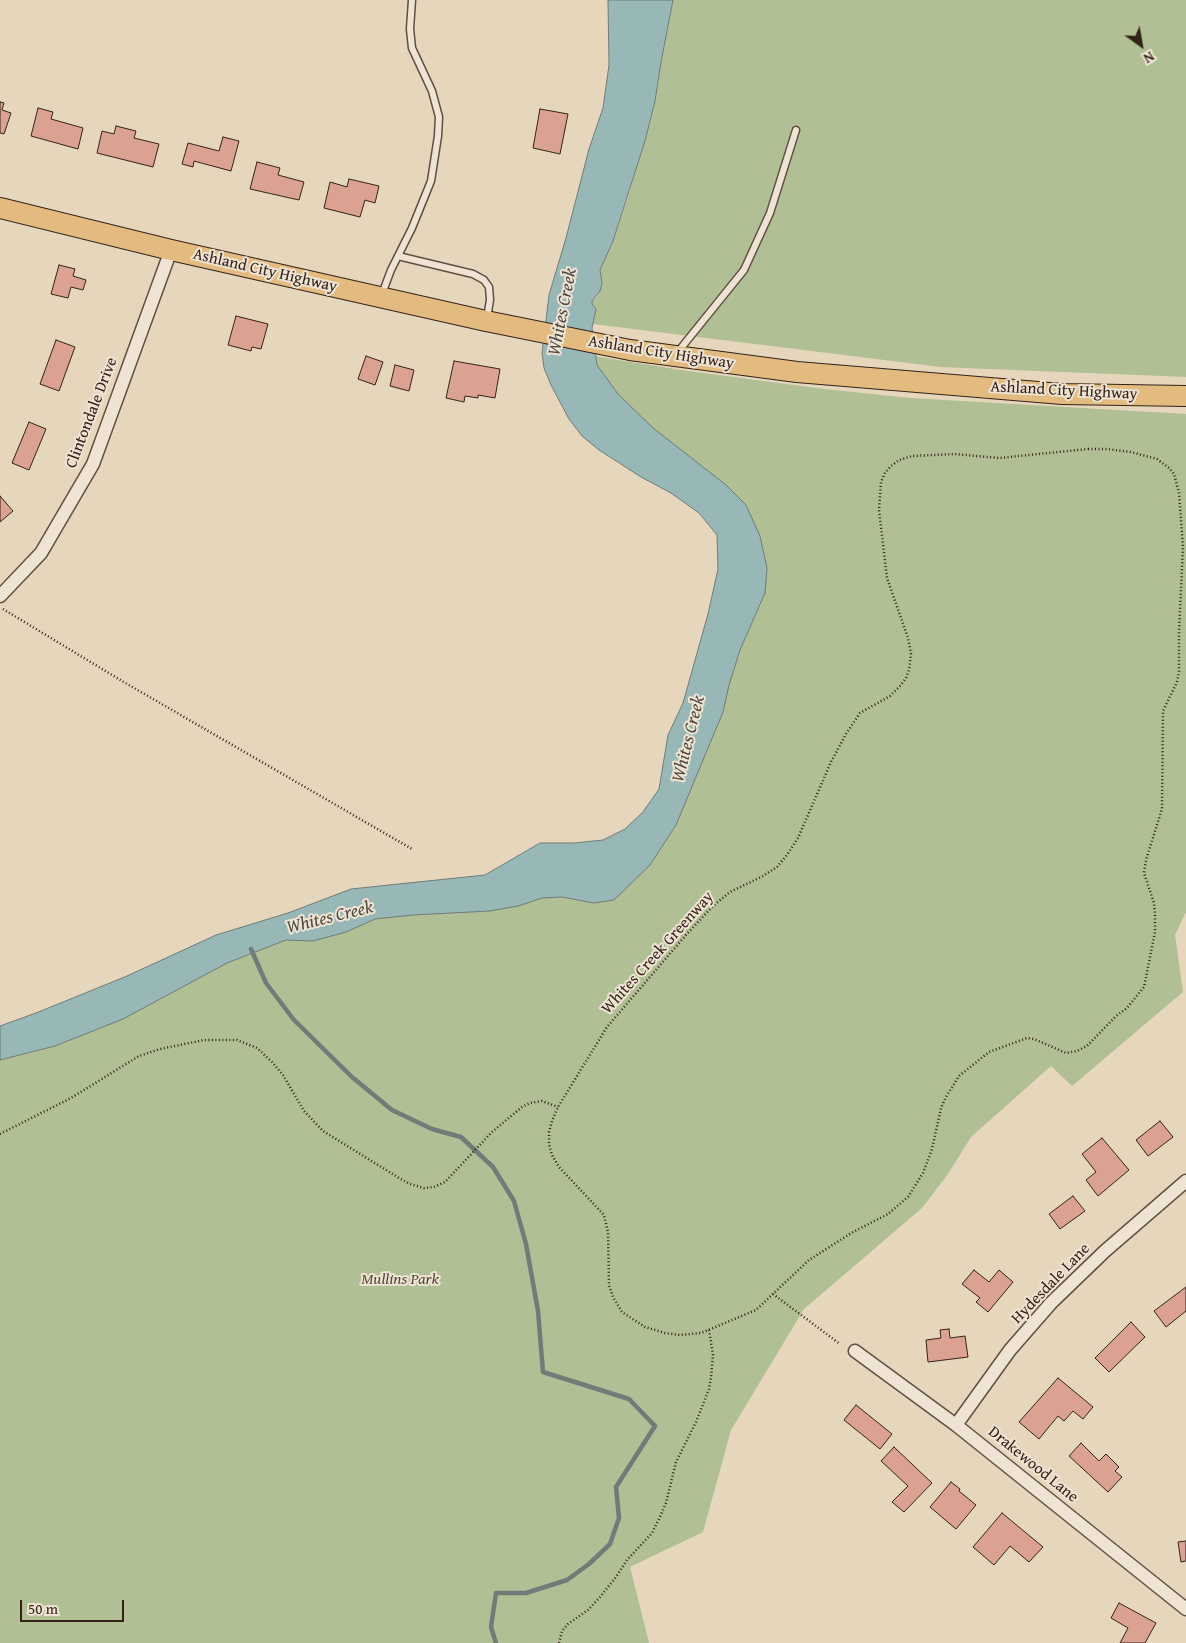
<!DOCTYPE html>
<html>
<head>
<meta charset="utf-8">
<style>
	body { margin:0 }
	#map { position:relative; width:1186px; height:1643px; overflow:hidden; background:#e6d6bc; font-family:"Gentium Book Plus",serif }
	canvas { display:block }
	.north { position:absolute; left:1116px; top:20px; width:50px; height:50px; -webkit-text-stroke:4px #efe4d3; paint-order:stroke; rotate:148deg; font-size:14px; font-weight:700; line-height:20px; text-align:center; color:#342219 }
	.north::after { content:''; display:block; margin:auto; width:18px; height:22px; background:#342219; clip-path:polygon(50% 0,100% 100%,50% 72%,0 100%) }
	.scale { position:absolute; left:20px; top:1600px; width:104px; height:22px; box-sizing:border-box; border:2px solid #342219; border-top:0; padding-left:6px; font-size:15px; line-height:18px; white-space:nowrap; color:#342219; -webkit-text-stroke:4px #efe4d3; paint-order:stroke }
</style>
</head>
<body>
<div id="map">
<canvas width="1186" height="1643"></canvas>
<div class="north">N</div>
<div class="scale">50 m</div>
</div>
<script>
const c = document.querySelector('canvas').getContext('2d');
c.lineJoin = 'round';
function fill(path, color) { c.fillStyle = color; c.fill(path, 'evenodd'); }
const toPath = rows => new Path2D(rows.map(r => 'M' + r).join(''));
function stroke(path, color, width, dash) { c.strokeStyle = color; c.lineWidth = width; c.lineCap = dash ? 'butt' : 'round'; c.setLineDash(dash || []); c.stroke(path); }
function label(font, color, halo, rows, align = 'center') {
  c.font = font + ' "Gentium Book Plus",serif'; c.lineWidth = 4; c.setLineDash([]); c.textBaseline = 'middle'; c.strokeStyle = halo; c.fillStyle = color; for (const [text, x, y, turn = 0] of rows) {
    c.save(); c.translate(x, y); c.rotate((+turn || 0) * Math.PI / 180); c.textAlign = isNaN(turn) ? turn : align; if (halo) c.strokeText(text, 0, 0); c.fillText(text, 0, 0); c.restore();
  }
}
const green = toPath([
	[673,0,1186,0,1186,377,941,367,593,324,596,309,592,304,592,301,598,295,602,283,600,270,613,241,626,203,645,141,655,101,661,62],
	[593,356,681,370,824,389,910,398,1186,414,1186,912,1175,935,1183,992,1072,1086,1051,1066,971,1137,948,1174,922,1208,804,1309,731,1430,703,1532,630,1567,649,1643,0,1643,0,1045,271,939,385,909,537,887,662,821,737,505,614,410]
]);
const water = toPath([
	[608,0,673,0,661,62,655,101,645,141,613,241,600,270,602,283,600,291,592,301,592,304,596,309,592,328,597,365,618,394,653,428,726,485,746,505,760,536,767,568,765,593,740,650,729,685,723,712,676,825,650,865,614,900,594,903,562,897,542,898,518,906,490,911,413,915,375,919,346,932,313,941,286,940,227,963,123,1019,55,1046,0,1060,0,1026,36,1013,127,976,216,935,288,913,351,889,485,875,540,843,574,843,603,840,625,829,643,812,659,789,668,735,683,703,708,614,718,569,717,535,699,513,671,493,641,477,599,450,582,436,569,419,551,385,544,368,542,353,549,295,566,238,589,149,603,108,609,65,608,0]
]);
const stream = toPath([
	[251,949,266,983,294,1020,352,1077,392,1110,432,1129,461,1137,493,1167,514,1201,526,1244,538,1311,543,1372,629,1399,655,1426,616,1487,619,1518,610,1544,589,1564,567,1580,526,1593,496,1593,491,1627,496,1643]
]);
const building = toPath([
	[0,102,4,103,2,110,11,113,4,134,0,133,0,102],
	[38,108,53,112,51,119,83,128,78,149,31,136,38,108],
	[540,109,568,114,560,154,533,148,540,109],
	[116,126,136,131,134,138,159,144,153,167,97,153,102,131,114,134,116,126],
	[223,137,239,141,231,171,194,161,193,167,182,164,188,143,219,151,223,137],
	[257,162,280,168,278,175,304,182,299,200,250,189,257,162],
	[349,179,379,186,375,203,365,200,360,217,324,208,330,182,347,187,349,179],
	[59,265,75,269,73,276,86,280,83,290,71,287,68,298,51,294,59,265],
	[236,316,268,324,261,349,252,347,251,351,228,345,236,316],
	[56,340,75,347,59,391,40,384,56,340],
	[366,356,383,362,375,385,358,379,366,356],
	[454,361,500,369,495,398,478,395,478,398,465,396,464,402,446,398,454,361],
	[395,365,414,370,409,391,390,386,395,365],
	[29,422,46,429,29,470,12,463,29,422],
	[0,496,13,511,0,522,0,496],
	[1160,1121,1173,1137,1148,1156,1136,1140,1160,1121],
	[1102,1138,1129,1170,1098,1196,1086,1180,1096,1172,1082,1154,1102,1138],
	[1073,1196,1085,1211,1060,1229,1049,1214,1073,1196],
	[974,1270,989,1282,999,1270,1013,1282,988,1312,976,1302,980,1298,962,1284,974,1270],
	[1186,1287,1186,1311,1166,1327,1154,1311,1186,1287],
	[1131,1322,1145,1337,1109,1372,1095,1358,1131,1322],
	[949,1329,950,1338,965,1336,968,1357,928,1362,926,1340,941,1338,940,1330,949,1329],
	[1058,1378,1093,1407,1083,1419,1073,1411,1064,1421,1058,1416,1039,1439,1019,1422,1058,1378],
	[856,1405,892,1434,880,1449,844,1420,856,1405],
	[1081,1443,1099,1461,1106,1454,1119,1467,1115,1471,1122,1477,1108,1492,1069,1456,1081,1443],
	[894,1447,932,1483,904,1512,892,1502,908,1486,881,1461,894,1447],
	[951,1482,960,1489,959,1491,976,1505,956,1529,930,1507,951,1482],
	[1002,1513,1043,1547,1029,1562,1010,1546,994,1565,973,1547,1002,1513],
	[1186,1541,1186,1561,1181,1562,1178,1542,1186,1541],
	[1119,1603,1156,1623,1145,1643,1120,1643,1128,1628,1111,1618,1119,1603]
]);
const path = toPath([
	[1088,449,1107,449,1131,452,1157,459,1169,468,1174,474,1179,493,1183,547,1179,631,1179,672,1177,682,1163,711,1162,809,1146,860,1144,873,1154,903,1155,916,1155,932,1144,987,1127,1008,1116,1016,1087,1046,1077,1051,1066,1053,1034,1039,1027,1038,989,1052,959,1076,946,1097,941,1108,932,1149,923,1173,908,1197,888,1214,853,1232,809,1260,756,1310,701,1333,680,1335,665,1333,645,1327,622,1312,613,1297,609,1285,608,1232,604,1215,559,1167,552,1155,549,1144,549,1132,552,1121,558,1107,607,1027,686,935,713,906,730,892,763,876,777,867,787,855,798,838,831,762,846,734,860,713,890,696,901,685,906,678,909,670,911,654,908,638,887,578,879,510,881,482,885,473,891,466,899,460,912,456,955,454,999,458,1088,449],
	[3,609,122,681,412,849],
	[0,1134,71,1098,139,1056,160,1049,204,1040,237,1040,257,1048,272,1062,283,1075,304,1111,323,1131,399,1178,410,1184,424,1188,434,1187,445,1182,492,1132,522,1107,530,1103,542,1101,558,1107],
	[773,1294,840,1344],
	[559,1643,562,1631,568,1624,588,1610,600,1597,616,1577,627,1560,652,1533,659,1519,666,1503,676,1462,696,1422,709,1389,711,1377,713,1355,709,1330]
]);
const lane = toPath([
	[398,256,473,274,484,280,489,287,490,300,487,318],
	[382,294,391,270,412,228,431,181,438,136,439,117,432,91,412,48,410,29,412,0],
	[677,353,744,270,770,213,796,130]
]);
const street = toPath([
	[0,596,41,553,93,464,171,250],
	[855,1351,956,1425,1186,1609],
	[956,1425,1010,1350,1051,1303,1105,1251,1186,1181]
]);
const primary = toPath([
	[0,208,171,250,486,321,630,350,797,372,1062,394,1186,396]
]);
const streetNames = [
	["Ashland City Highway",265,271,13],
	["Ashland City Highway",661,353,9],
	["Ashland City Highway",1064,391,3],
	["Clintondale Drive",92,413,-69],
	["Whites Creek Greenway",658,953,-48],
	["Hydesdale Lane",1051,1284,-46],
	["Drakewood Lane",1033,1465,39]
];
const parkNames = [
	["Mullins Park",400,1280]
];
const waterNames = [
	["Whites Creek",563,312,-79],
	["Whites Creek",689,739,-76],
	["Whites Creek",330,918,-14]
];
fill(green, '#b0bf94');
fill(water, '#97b8b7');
stroke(water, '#6f7c78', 1);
stroke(stream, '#6f7c78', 4.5);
fill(building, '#dba291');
stroke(building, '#342219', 1);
stroke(lane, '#604f42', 9);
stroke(street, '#604f42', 15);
stroke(primary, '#342219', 22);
stroke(path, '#342219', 2.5, [1, 2.5]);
stroke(lane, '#efe4d3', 6);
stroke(street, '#efe4d3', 12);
stroke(primary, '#e3bb7e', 20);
label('16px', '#342219', '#efe4d3', streetNames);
label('italic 16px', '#534938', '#efe4d3', parkNames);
label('italic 18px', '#4d4840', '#efe4d3', waterNames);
</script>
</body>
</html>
